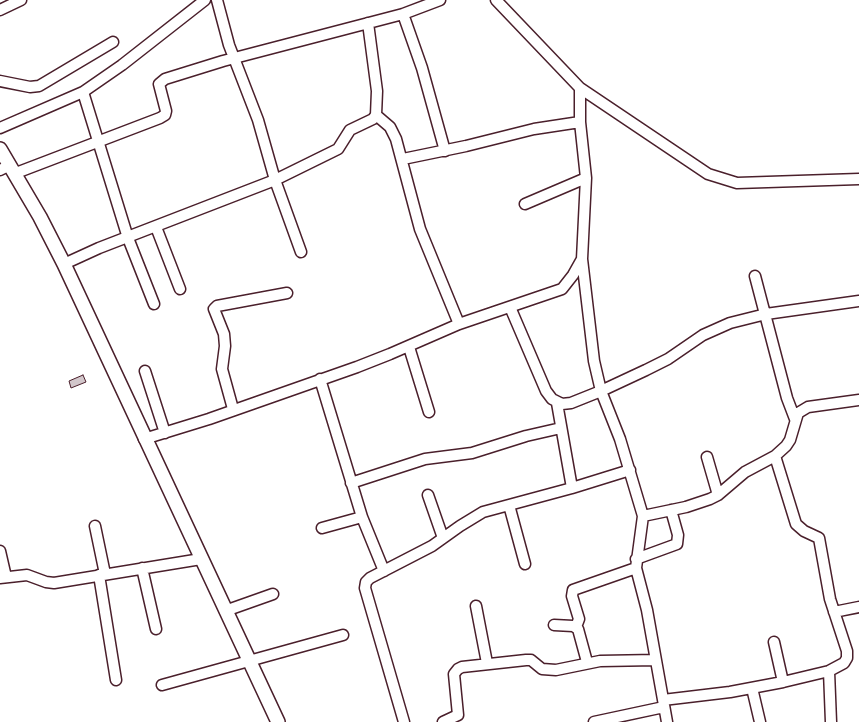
<!DOCTYPE html>
<html>
<head>
<meta charset="utf-8">
<style>
	body { margin:0 }
	canvas { display:block; background:#fff }
</style>
</head>
<body>
<canvas width="859" height="722"></canvas>
<script>
const c = document.querySelector('canvas').getContext('2d');
c.lineJoin = 'round';
function fill(path, color) { c.fillStyle = color; c.fill(path, 'evenodd'); }
const toPath = rows => new Path2D(rows.map(r => 'M' + r).join(''));
function stroke(path, color, width, dash) { c.strokeStyle = color; c.lineWidth = width; c.lineCap = dash ? 'butt' : 'round'; c.setLineDash(dash || []); c.stroke(path); }
const building = toPath([
	[83,375,86,382,71,388,69,381,83,375]
]);
const minor = toPath([
	[217,0,229,45,258,120,275,180,301,252],
	[496,0,580,88,708,174,737,183,859,179],
	[0,10,21,0],
	[403,14,422,68,445,151],
	[0,81,30,87,39,86,113,42],
	[83,92,128,238,154,304],
	[376,115,390,127,396,139,420,229,459,324],
	[0,128,83,92,122,65,205,0],
	[403,159,466,146,534,129,580,122],
	[0,170,10,165],
	[16,173,160,118,165,115,166,111,159,84,165,79,223,61,403,14,440,0],
	[525,204,586,178],
	[156,227,180,289],
	[582,259,594,361,601,391,620,439,643,516,636,568,647,610,667,722],
	[64,264,99,248,275,180,338,149,350,130,373,119,376,115,377,91,368,23],
	[755,276,787,398,795,419],
	[510,307,546,391,552,399,562,404,571,403,601,391,646,370,668,359,703,335,730,323,766,314,859,301],
	[409,347,429,412],
	[145,371,165,433],
	[320,379,362,517,322,528],
	[557,403,572,488],
	[233,409,222,369,225,346,224,334,214,309,217,306,287,293],
	[144,439,209,419,357,367,390,354,459,324,562,289,573,275,582,259,586,178,580,122,580,88],
	[707,457,718,495],
	[351,483,425,459,472,453,526,436,561,428],
	[428,495,443,538],
	[509,505,525,564],
	[643,516,686,507,710,499,718,495,745,472,775,456,786,446,790,440,798,413,808,407,859,400],
	[362,517,384,571],
	[95,526,105,574],
	[0,551,6,577],
	[636,559,677,544,678,535,671,510],
	[142,568,156,629],
	[99,575,116,680],
	[0,578,27,575,46,582,54,583,201,559],
	[476,606,487,663],
	[225,611,273,594],
	[834,612,859,607],
	[554,625,573,626,578,629,587,662],
	[576,627,579,619,572,596,573,590,636,568],
	[774,642,783,682],
	[829,671,831,722],
	[162,685,343,635],
	[752,688,760,722],
	[663,700,730,692,783,682,829,671,844,663,847,658,847,651,830,599,819,538,804,531,796,524,775,456],
	[404,722,365,588,366,582,370,578,432,546,460,526,483,512,572,488,630,470],
	[443,722,458,715,454,674,458,669,462,667,526,660,531,660,542,669,556,670,600,661,656,660],
	[594,722,664,707]
]);
const major = toPath([
	[0,149,40,217,64,264,278,722]
]);
fill(building, '#d2c7cb');
stroke(building, '#4a1f2b', 1);
stroke(minor, '#4a1f2b', 13);
stroke(major, '#4a1f2b', 16);
stroke(minor, '#fff', 10);
stroke(major, '#fff', 13);
</script>
</body>
</html>
